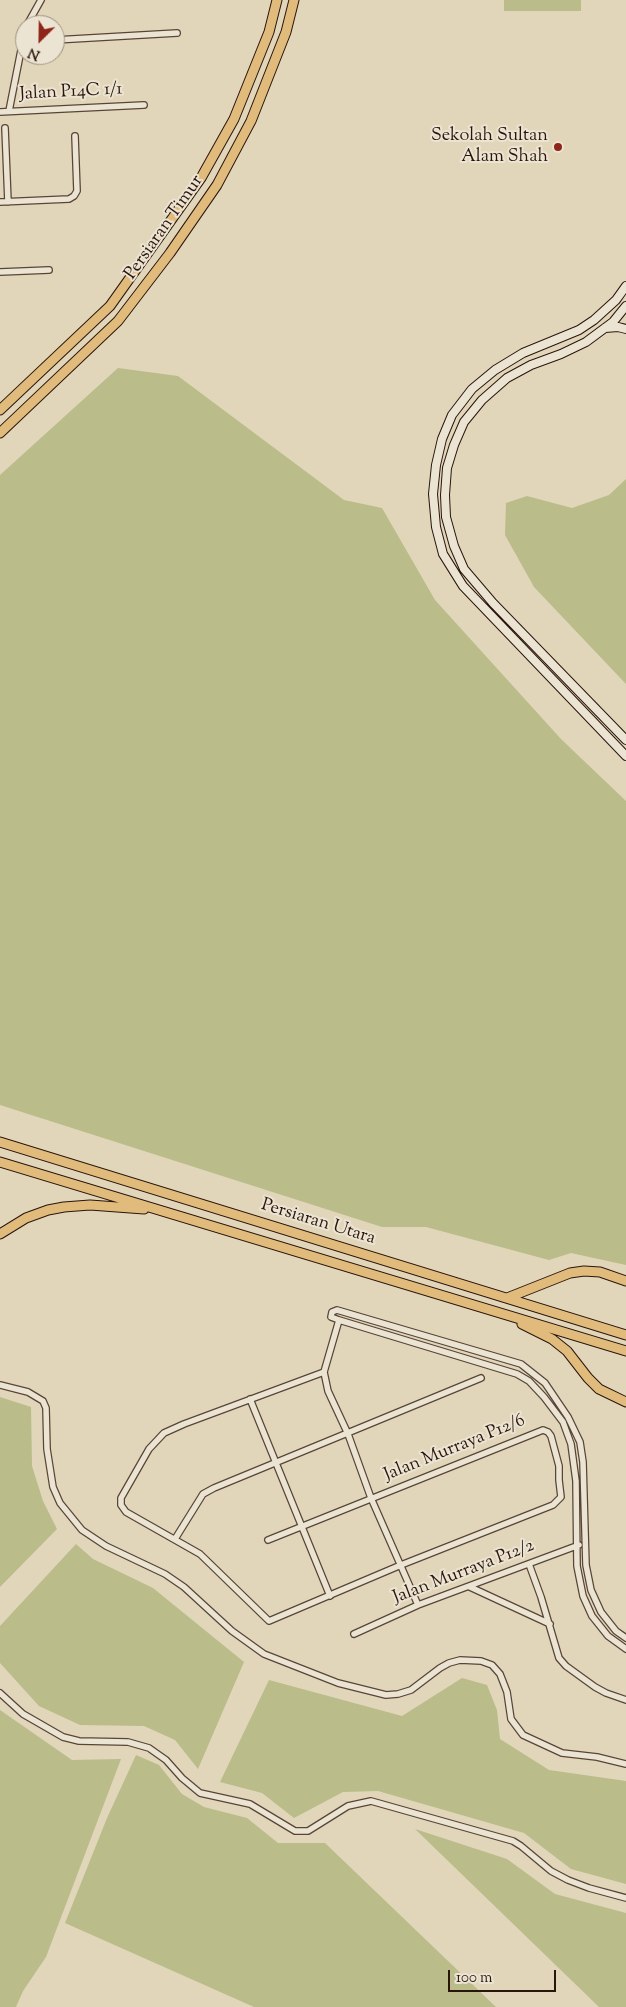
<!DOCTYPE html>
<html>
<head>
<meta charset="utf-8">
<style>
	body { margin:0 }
	#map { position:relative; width:626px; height:2007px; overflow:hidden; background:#e1d6b9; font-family:"Sorts Mill Goudy",serif }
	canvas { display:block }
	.north { position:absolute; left:15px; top:15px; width:50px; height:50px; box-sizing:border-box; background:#ece4d2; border:1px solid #9e9183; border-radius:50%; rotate:203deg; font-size:14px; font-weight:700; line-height:20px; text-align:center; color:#2a150d }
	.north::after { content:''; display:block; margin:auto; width:18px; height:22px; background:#8f2418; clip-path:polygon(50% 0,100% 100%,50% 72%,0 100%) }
	.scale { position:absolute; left:448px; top:1970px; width:108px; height:22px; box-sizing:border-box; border:2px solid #2a150d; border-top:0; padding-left:6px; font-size:15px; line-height:18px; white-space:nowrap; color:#2a150d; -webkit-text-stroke:4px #ece4d2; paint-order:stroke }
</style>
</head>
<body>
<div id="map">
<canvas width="626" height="2007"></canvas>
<div class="north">N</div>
<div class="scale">100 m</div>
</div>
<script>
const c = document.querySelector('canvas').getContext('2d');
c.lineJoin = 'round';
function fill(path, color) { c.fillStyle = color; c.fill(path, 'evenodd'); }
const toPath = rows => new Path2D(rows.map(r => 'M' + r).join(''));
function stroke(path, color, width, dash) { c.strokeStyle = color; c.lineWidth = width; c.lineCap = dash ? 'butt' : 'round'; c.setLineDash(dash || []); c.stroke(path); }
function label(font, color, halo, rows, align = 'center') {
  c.font = font + ' "Sorts Mill Goudy",serif'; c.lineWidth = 4; c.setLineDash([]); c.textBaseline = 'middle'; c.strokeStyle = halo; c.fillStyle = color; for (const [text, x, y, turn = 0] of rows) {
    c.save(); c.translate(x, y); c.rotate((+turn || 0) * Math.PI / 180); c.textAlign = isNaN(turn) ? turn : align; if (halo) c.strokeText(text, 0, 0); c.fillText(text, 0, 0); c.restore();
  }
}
const green = toPath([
	[504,0,581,0,581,11,504,11],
	[118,368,178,376,344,500,382,508,435,600,561,739,626,801,626,1265,571,1253,549,1260,426,1227,382,1227,0,1105,0,475],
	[626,479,626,684,534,587,505,535,506,503,527,496,572,508,609,495],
	[0,1397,31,1407,32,1466,43,1501,57,1529,0,1587],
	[76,1544,93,1559,153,1588,244,1662,198,1769,175,1740,144,1726,80,1725,39,1706,0,1663,0,1626],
	[462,1678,487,1685,497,1710,500,1739,549,1770,626,1781,626,1884,571,1869,524,1833,378,1791,343,1792,294,1818,262,1793,220,1782,269,1680,402,1716],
	[0,1710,72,1760,121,1759,46,1957,23,1991,16,2007,0,2007],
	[136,1755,159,1765,182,1794,204,1807,247,1818,278,1843,325,1843,496,2007,254,2007,65,1923,107,1818],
	[415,1829,507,1859,555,1894,626,1913,626,2007,599,2007]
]);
const street = toPath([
	[27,25,41,0],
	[55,40,177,33],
	[9,111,25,30],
	[0,112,144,105],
	[5,128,8,202],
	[0,202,69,199,74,196,77,191,75,136],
	[0,272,49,270],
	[339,1320,324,1372,328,1391,348,1434,371,1498,418,1605],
	[0,1385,28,1392,43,1401,46,1408,47,1449,53,1487,60,1503,82,1530,106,1546,165,1574,184,1587,232,1631,264,1654,338,1683,386,1695,398,1694,411,1690,440,1668,449,1663,460,1660,481,1661,492,1665,500,1674,507,1692,511,1719,523,1735,562,1753,597,1757,626,1764],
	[250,1399,330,1596],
	[175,1539,203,1494,214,1488,481,1378],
	[268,1540,543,1430,548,1432,551,1436,559,1466,559,1480,561,1497,553,1505,401,1565,269,1621,200,1554,126,1512,121,1505,121,1498,149,1449,164,1433,184,1424,324,1372],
	[529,1564,541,1597,559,1658,566,1666,595,1687,606,1693,626,1700],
	[470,1587,550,1624],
	[354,1634,418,1605,579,1545],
	[626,1638,616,1631,601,1612,591,1590,586,1565,583,1462,580,1442,568,1417,545,1383,521,1364,337,1310,332,1312,331,1317,339,1320,517,1374,529,1381,544,1397,563,1422,571,1444,576,1481,577,1566,583,1596,592,1616,608,1636,626,1649],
	[0,1693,23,1714,63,1737,79,1741,128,1742,149,1748,166,1760,182,1778,200,1793,250,1804,295,1831,308,1831,348,1806,371,1801,513,1841,521,1846,551,1871,568,1880,589,1888,626,1898]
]);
const secondary = toPath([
	[626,286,616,300,594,320,579,330,523,353,495,370,472,389,452,415,442,439,436,465,433,494,436,527,443,554,463,586,626,756],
	[626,306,613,322,586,342,561,354,531,365,507,378,482,400,464,422,454,445,447,468,445,495,446,517,454,546,464,569,493,603,626,740],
	[605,328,618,327,626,329]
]);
const primary = toPath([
	[0,410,110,306,201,178,234,119,269,32,277,0],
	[0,433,118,321,170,253,217,185,251,121,286,32,294,0],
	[0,1142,626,1335],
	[0,1162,626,1351],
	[0,1234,26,1218,48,1210,64,1207,90,1205,144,1209],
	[507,1298,570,1273,584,1271,600,1272,626,1281],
	[522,1324,552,1339,567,1351,588,1378,599,1389,626,1402]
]);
const markers = [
	[558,147,5,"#8f2418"]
];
const streetNames = [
	["Jalan P14C 1/1",71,93,-3],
	["Persiaran Timur",165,228,-55],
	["Persiaran Utara",318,1223,17],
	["Jalan Murraya P12/6",455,1449,-22],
	["Jalan Murraya P12/2",464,1573,-21]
];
const poiNames = [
	["Sekolah Sultan",548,137],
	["Alam Shah",548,158]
];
fill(green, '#babc8a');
stroke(street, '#584538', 8);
stroke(secondary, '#2a150d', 10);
stroke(primary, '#2a150d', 11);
stroke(street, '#ece4d2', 5.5);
stroke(secondary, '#ece4d2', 8);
stroke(primary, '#e0bb7c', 9);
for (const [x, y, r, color] of markers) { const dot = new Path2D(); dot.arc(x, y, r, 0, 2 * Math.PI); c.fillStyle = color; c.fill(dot); stroke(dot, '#ece4d2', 2); }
label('18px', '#2a150d', '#ece4d2', streetNames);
label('18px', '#2a150d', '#ece4d2', poiNames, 'right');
</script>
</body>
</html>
